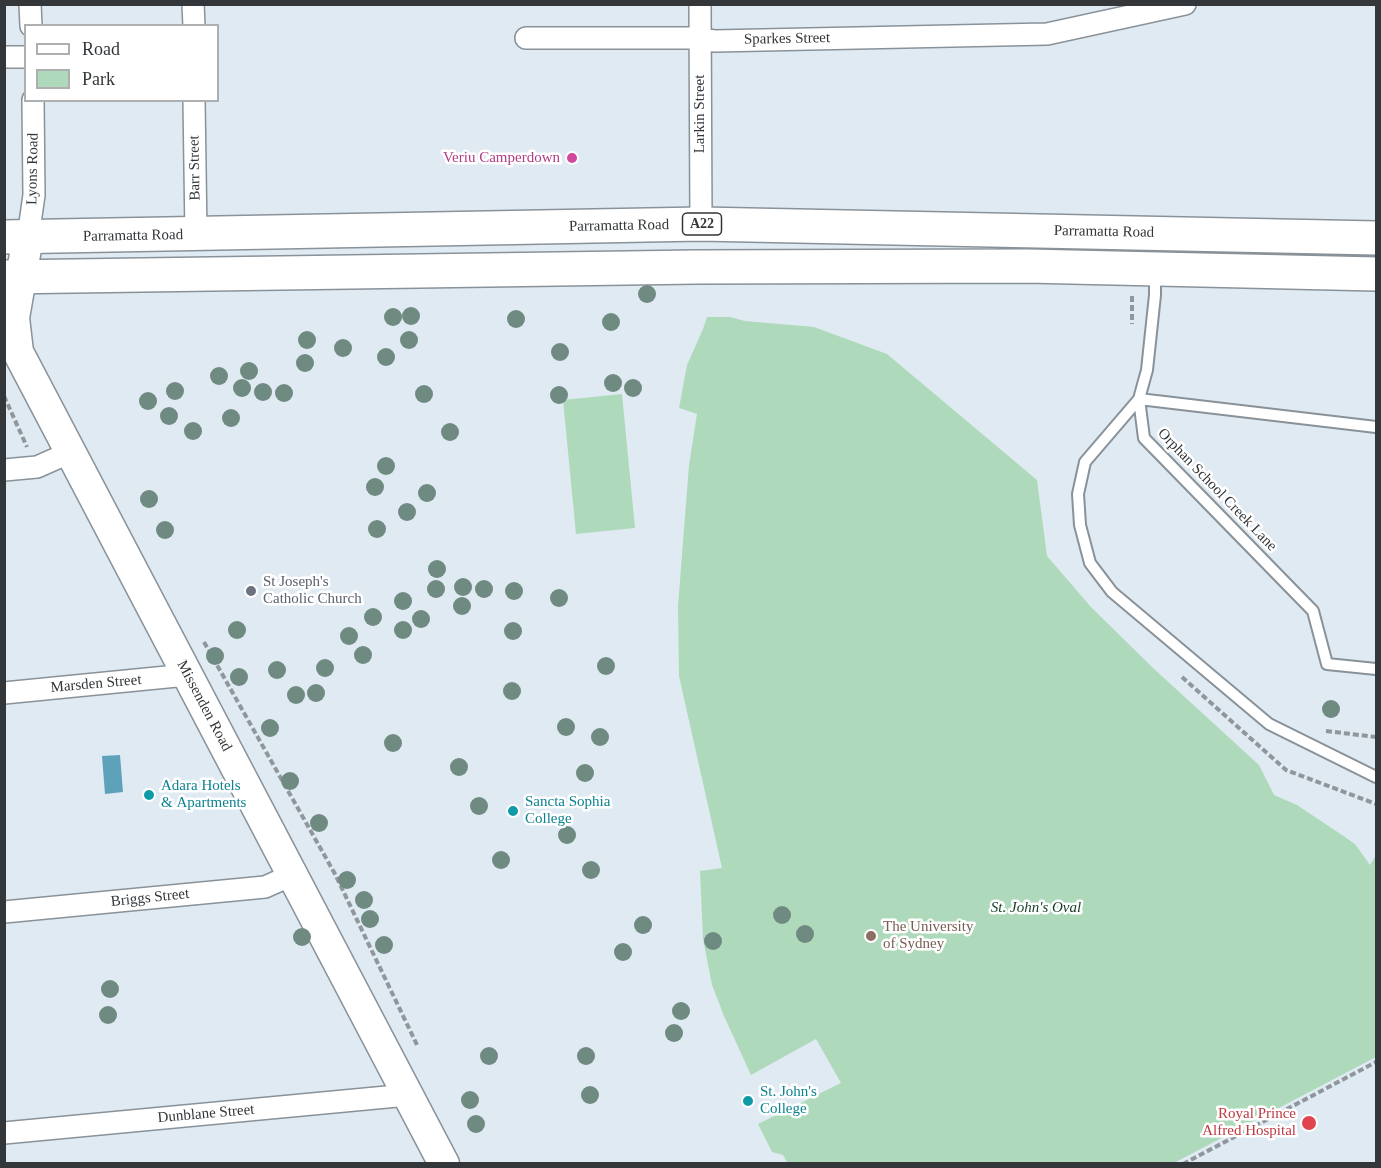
<!DOCTYPE html>
<html>
<head>
<meta charset="utf-8">
<style>
	body { margin:0 }
	#map { position:relative; width:1381px; height:1168px; overflow:hidden; background:#e0eaf2; font-family:Georgia,serif }
	canvas { display:block }
	.frame { position:absolute; inset:0; border:6px solid #33373a; pointer-events:none }
	.legend { position:absolute; left:24px; top:24px; width:195px; height:78px; box-sizing:border-box; background:#fff; border:2px solid #adafb0; margin:0; padding:8px 10px; list-style:none; font-size:18px; color:#33373a }
	.legend li { display:flex; align-items:center; gap:12px; height:30px }
	.legend b { width:30px; border:2px solid #adafb0 }
</style>
</head>
<body>
<div id="map">
<canvas width="1381" height="1168"></canvas>
<div class="frame"></div>
<ul class="legend">
<li><b style="height:8px;background:#fff"></b>Road</li>
<li><b style="height:16px;background:#aedabb"></b>Park</li>
</ul>
</div>
<script>
const c = document.querySelector('canvas').getContext('2d');
c.lineJoin = 'round';
function fill(path, color) { c.fillStyle = color; c.fill(path, 'evenodd'); }
const toPath = rows => new Path2D(rows.map(r => 'M' + r).join(''));
function stroke(path, color, width, dash) { c.strokeStyle = color; c.lineWidth = width; c.lineCap = dash ? 'butt' : 'round'; c.setLineDash(dash || []); c.stroke(path); }
function label(font, color, halo, rows, align = 'center') {
  c.font = font + ' Georgia,serif'; c.lineWidth = 5; c.setLineDash([]); c.textBaseline = 'middle'; c.strokeStyle = halo; c.fillStyle = color; for (const [text, x, y, turn = 0] of rows) {
    c.save(); c.translate(x, y); c.rotate((+turn || 0) * Math.PI / 180); c.textAlign = isNaN(turn) ? turn : align; if (halo) c.strokeText(text, 0, 0); c.fillText(text, 0, 0); c.restore();
  }
}
const green = toPath([
	[707,317,730,317,745,321,814,327,887,354,1037,480,1047,556,1091,607,1152,667,1259,765,1274,795,1297,805,1342,835,1355,844,1370,865,1376,855,1376,1057,1174,1163,788,1164,783,1155,772,1152,758,1124,841,1083,816,1039,751,1075,724,1016,712,985,703,939,700,871,722,868,679,676,678,606,689,465,697,414,679,408,687,365,703,329],
	[622,394,635,528,576,534,563,400]
]);
const water = toPath([
	[120,755,123,792,105,794,102,756]
]);
const path = toPath([
	[1132,296,1132,324],
	[4,396,27,447],
	[204,642,335,874,418,1047],
	[1182,677,1286,770,1376,804],
	[1326,731,1376,737],
	[1183,1164,1376,1062]
]);
const lane = toPath([
	[1155,272,1155,295,1147,370,1139,399,1144,438,1313,611,1327,664,1376,669],
	[1376,427,1139,399,1085,462,1078,494,1080,525,1090,563,1112,592,1269,724,1376,777]
]);
const street = toPath([
	[30,4,31,26],
	[193,4,194,26],
	[700,4,701,224],
	[526,38,690,38,715,41,1047,34,1185,4],
	[4,57,26,57],
	[194,100,196,235],
	[28,237,34,195,33,100],
	[4,470,37,467,71,452],
	[4,693,187,675],
	[4,912,265,887,292,875],
	[4,1133,408,1095]
]);
const secondary = toPath([
	[28,237,14,318,18,352,444,1164]
]);
const highway = toPath([
	[4,237,701,224,1376,238],
	[4,277,696,267,1027,266,1376,274]
]);
const trees = [
	[647,294],
	[411,316],
	[393,317],
	[516,319],
	[611,322],
	[307,340],
	[409,340],
	[343,348],
	[560,352],
	[386,357],
	[305,363],
	[249,371],
	[219,376],
	[613,383],
	[242,388],
	[633,388],
	[175,391],
	[263,392],
	[284,393],
	[424,394],
	[559,395],
	[148,401],
	[169,416],
	[231,418],
	[193,431],
	[450,432],
	[386,466],
	[375,487],
	[427,493],
	[149,499],
	[407,512],
	[377,529],
	[165,530],
	[437,569],
	[463,587],
	[436,589],
	[484,589],
	[514,591],
	[559,598],
	[403,601],
	[462,606],
	[373,617],
	[421,619],
	[237,630],
	[403,630],
	[513,631],
	[349,636],
	[363,655],
	[215,656],
	[606,666],
	[325,668],
	[277,670],
	[239,677],
	[512,691],
	[316,693],
	[296,695],
	[1331,709],
	[566,727],
	[270,728],
	[600,737],
	[393,743],
	[459,767],
	[585,773],
	[290,781],
	[479,806],
	[319,823],
	[567,835],
	[501,860],
	[591,870],
	[347,880],
	[364,900],
	[782,915],
	[370,919],
	[643,925],
	[805,934],
	[302,937],
	[713,941],
	[384,945],
	[623,952],
	[110,989],
	[681,1011],
	[108,1015],
	[674,1033],
	[489,1056],
	[586,1056],
	[590,1095],
	[470,1100],
	[476,1124]
];
const markers = [
	[572,158,6,"#d1479c"],
	[251,591,6,"#6b7280"],
	[149,795,6,"#0f9aa8"],
	[513,811,6,"#0f9aa8"],
	[871,936,6,"#8d6e63"],
	[748,1101,6,"#0f9aa8"],
	[1309,1123,8,"#e0444e"]
];
const shields = [
	[702,224,39]
];
const shieldNames = [
	["A22",702,224]
];
const streetNames = [
	["Sparkes Street",787,39,-1],
	["Larkin Street",700,114,-90],
	["Barr Street",195,168,-91],
	["Lyons Road",33,169,-89],
	["Parramatta Road",619,226,-1],
	["Parramatta Road",1104,232,1],
	["Parramatta Road",133,236,-1],
	["Orphan School Creek Lane",1217,490,46],
	["Marsden Street",96,684,-5],
	["Missenden Road",204,706,62],
	["Briggs Street",150,898,-6],
	["Dunblane Street",206,1114,-5]
];
const hotelNames = [
	["Veriu Camperdown",560,158]
];
const worshipNames = [
	["St Joseph's",263,582],
	["Catholic Church",263,599]
];
const cultureNames = [
	["Adara Hotels",161,786],
	["& Apartments",161,803],
	["Sancta Sophia",525,802],
	["College",525,819],
	["St. John's",760,1092],
	["College",760,1109]
];
const parkNames = [
	["St. John's Oval",1036,908]
];
const educationNames = [
	["The University",883,927],
	["of Sydney",883,944]
];
const healthNames = [
	["Royal Prince",1296,1114],
	["Alfred Hospital",1296,1131]
];
fill(green, '#aedabb');
fill(water, '#5ea1ba');
stroke(lane, '#899299', 14);
stroke(street, '#899299', 24);
stroke(secondary, '#899299', 33);
stroke(highway, '#899299', 36);
stroke(path, '#8f969c', 4, [6, 3]);
stroke(lane, '#fff', 10);
stroke(street, '#fff', 21);
stroke(secondary, '#fff', 30);
stroke(highway, '#fff', 33);
c.fillStyle = '#6f8b81';
for (const [x, y] of trees) { c.beginPath(); c.arc(x, y, 9, 0, 2 * Math.PI); c.fill(); }
for (const [x, y, r, color] of markers) { const dot = new Path2D(); dot.arc(x, y, r, 0, 2 * Math.PI); c.fillStyle = color; c.fill(dot); stroke(dot, '#fff', 2); }
for (const [x, y, w] of shields) { const box = new Path2D(); box.roundRect(x - w / 2, y - 11, w, 22, 4.5); c.fillStyle = '#fff'; c.fill(box); stroke(box, '#33373a', 1.5); }
label('bold 14px', '#33373a', null, shieldNames);
label('15px', '#33373a', '#fff', streetNames);
label('15px', '#b23c85', '#fff', hotelNames, 'right');
label('15px', '#5b616d', '#fff', worshipNames, 'left');
label('15px', '#0d838f', '#fff', cultureNames, 'left');
label('italic 15px', '#123d24', '#fff', parkNames);
label('15px', '#785e54', '#fff', educationNames, 'left');
label('15px', '#be3a42', '#fff', healthNames, 'right');
</script>
</body>
</html>
